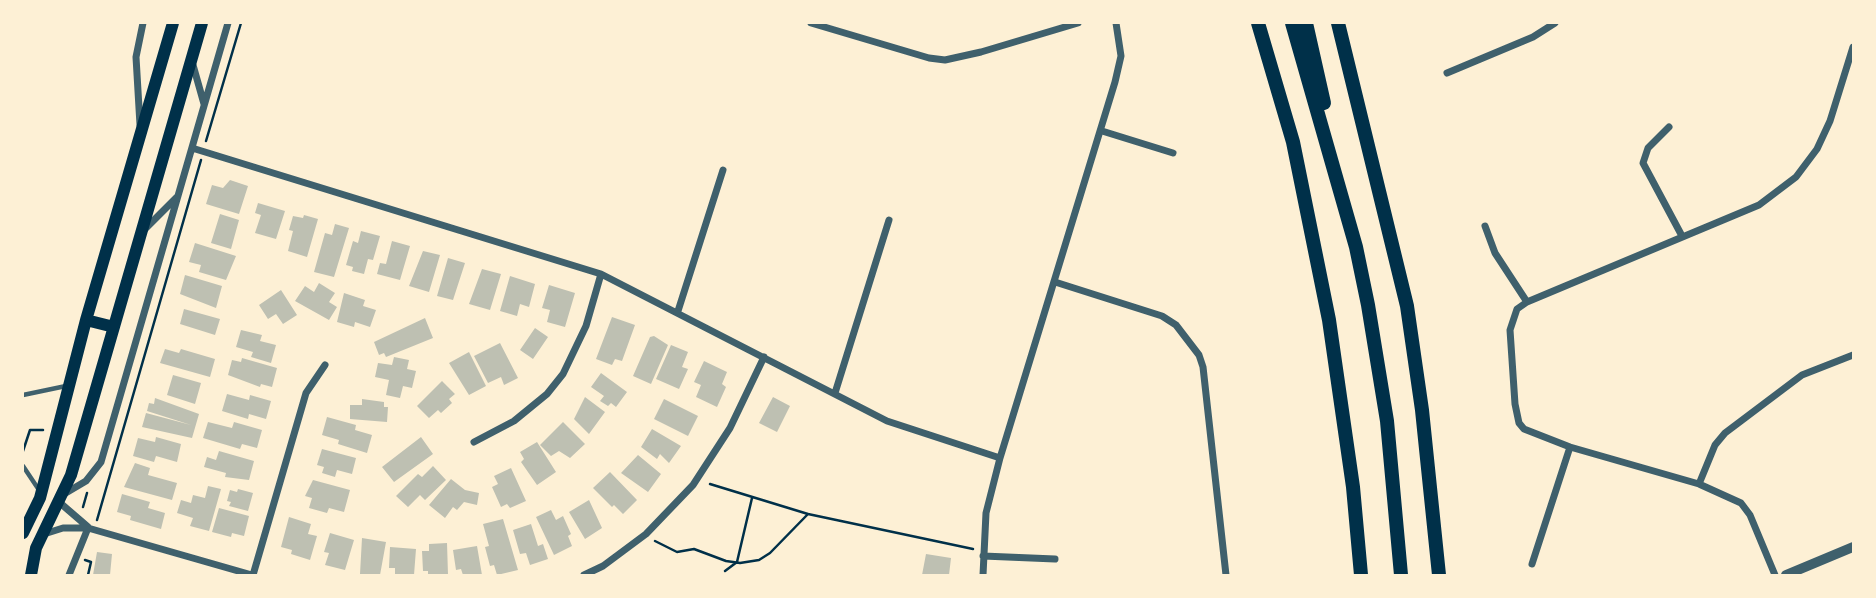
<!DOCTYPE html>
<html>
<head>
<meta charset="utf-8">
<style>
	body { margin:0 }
	#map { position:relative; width:1876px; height:598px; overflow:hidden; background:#fdf0d5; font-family:"Crimson Pro",serif }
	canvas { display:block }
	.frame { position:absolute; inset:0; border:24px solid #fdf0d5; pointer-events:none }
</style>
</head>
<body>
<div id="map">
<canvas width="1876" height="598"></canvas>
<div class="frame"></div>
</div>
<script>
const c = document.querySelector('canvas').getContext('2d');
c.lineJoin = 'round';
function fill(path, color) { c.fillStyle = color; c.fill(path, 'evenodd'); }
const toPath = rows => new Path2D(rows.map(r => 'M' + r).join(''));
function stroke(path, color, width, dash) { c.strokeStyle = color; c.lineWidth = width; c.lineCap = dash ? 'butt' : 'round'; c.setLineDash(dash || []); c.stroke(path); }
const building = toPath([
	[230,180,248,186,239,214,206,204,212,185,223,188],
	[258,203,285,211,276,239,255,233,261,215,255,213],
	[220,214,239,220,231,249,211,243],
	[304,215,318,219,307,257,288,251,293,231,289,230,293,216,303,218],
	[335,224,349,228,334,277,314,272,325,233,332,235],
	[361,231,380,236,373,260,368,259,364,274,352,271,353,267,346,265,353,241,358,243],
	[392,241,410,246,400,280,377,274,380,263,386,264],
	[195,243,236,256,226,280,199,272,201,265,189,262],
	[423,251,440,255,429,292,409,286],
	[448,258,465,263,453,300,437,296],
	[482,269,501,274,490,310,469,304],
	[185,275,222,286,216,308,180,294],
	[510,276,535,284,529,307,520,304,517,316,500,311],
	[319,283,335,293,329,302,337,307,329,320,295,301,305,286,314,292],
	[549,285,575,293,565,327,547,322,550,310,542,308],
	[281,290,297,315,283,324,276,314,268,319,259,305],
	[344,293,365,300,363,306,376,310,370,327,355,322,354,327,337,322],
	[184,309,220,319,215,335,180,324],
	[612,317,635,325,622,361,615,359,612,365,596,359],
	[425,318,433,338,386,357,384,353,379,355,374,342],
	[535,328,548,337,533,359,520,350],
	[241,330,262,335,260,341,276,345,271,363,251,357,253,352,236,347],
	[654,336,668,345,651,384,633,376,650,337],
	[500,343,518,378,504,385,501,377,488,383,474,356],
	[671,345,688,352,682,367,688,369,679,389,656,379],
	[165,349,179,353,181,349,215,359,210,377,160,363],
	[469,352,486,386,469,395,449,363],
	[394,357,409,360,407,369,416,371,412,388,403,386,400,398,386,395,389,380,375,377,378,363,392,365],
	[242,358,277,368,272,387,261,384,260,387,228,375,232,360,241,362],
	[704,361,727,372,722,384,726,387,717,407,696,397,701,385,694,382],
	[601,373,627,392,616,407,611,403,608,406,600,401,604,396,591,387],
	[173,375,201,383,195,404,167,395],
	[442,381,455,394,449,399,452,403,441,413,438,410,429,418,417,406],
	[227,394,249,400,250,395,271,401,266,419,249,414,248,419,222,411],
	[585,397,605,412,589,434,574,419],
	[773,397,790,406,777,432,759,423],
	[155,398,199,414,192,438,142,427,146,413,191,425,147,411,149,403,154,404],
	[362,399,384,402,384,407,388,407,387,422,350,419,350,405,362,405],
	[664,399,698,416,688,436,654,419],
	[327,417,356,425,355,430,372,435,367,453,338,444,339,440,322,435],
	[208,422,232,428,234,422,262,430,257,448,242,444,240,449,203,438],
	[563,422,585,444,570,458,559,451,551,456,540,445],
	[652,429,681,446,669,463,660,454,657,459,641,447],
	[156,437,181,444,177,462,156,456,154,462,133,456,138,438,155,442],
	[421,437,433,454,394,482,382,467],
	[537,442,556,472,537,485,521,462,524,459,520,452],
	[322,449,356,458,352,474,337,470,335,477,322,473,324,467,317,465],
	[219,451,254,461,249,480,225,477,226,473,204,467,207,457,216,460],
	[638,455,661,474,648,492,621,473],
	[135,463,150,468,148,475,177,483,172,500,124,487],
	[433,466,446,480,425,500,420,495,408,507,396,496,418,474,422,477],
	[511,468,526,501,510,508,507,504,501,507,492,487,498,484,494,476],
	[610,472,637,500,623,514,614,505,612,507,593,488],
	[451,479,465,490,479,493,477,505,464,502,457,510,453,507,445,518,429,505],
	[313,480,350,490,344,512,329,508,327,513,309,508,312,498,305,496],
	[208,486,221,489,209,531,190,526,193,518,177,513,181,500,191,503,193,495,205,498],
	[238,489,253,493,248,511,229,506,231,502,227,501,230,490,237,492],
	[122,494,150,502,148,508,165,513,161,529,130,520,131,516,117,512],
	[589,500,602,528,585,539,569,512],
	[219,508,249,516,244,536,232,533,231,537,212,532],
	[551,510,556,520,563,516,571,534,568,536,572,546,554,555,536,517],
	[289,517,311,524,308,534,317,536,310,560,291,554,292,550,281,547],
	[503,519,518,570,497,575,494,565,490,566,485,547,489,546,483,524],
	[531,524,538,546,543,544,548,559,530,565,526,553,520,554,513,530],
	[330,533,354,540,345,570,325,565,329,553,324,552],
	[362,538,386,542,380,575,360,574],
	[447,543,448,575,428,575,428,571,423,571,422,551,429,551,429,544],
	[477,546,482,575,463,575,461,569,456,570,453,550],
	[390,547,416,549,414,575,395,575,395,568,389,568],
	[97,552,112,554,110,575,93,575],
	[926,554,951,558,949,575,922,575]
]);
const path = toPath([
	[206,141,241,23],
	[23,451,30,430,43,430],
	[710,484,808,514],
	[83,507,87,493],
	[97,520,201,160],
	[655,541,677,552,694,549,726,561,740,563,759,560,770,553,808,514,973,549],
	[85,560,91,562,88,575],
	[725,571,737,562,752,498]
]);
const service = toPath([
	[23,395,66,386],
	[23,466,39,490]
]);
const minor = toPath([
	[811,23,929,58,945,60,981,52,1078,23],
	[193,65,204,104],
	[1447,73,1533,37,1555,23],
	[140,125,136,57,143,23],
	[1669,127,1648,148,1643,163,1682,236],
	[1102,131,1173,153],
	[192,148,601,274,887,421,1000,458],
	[1485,226,1495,253,1527,302],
	[143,231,177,197],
	[1055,282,1162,316,1176,325,1199,355,1203,367,1226,575],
	[678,311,723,170],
	[835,393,889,220],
	[474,442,514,421,547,394,563,374,586,326,601,274],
	[1699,484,1715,445,1725,433,1802,375,1853,355],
	[64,494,86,481,101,462,228,23],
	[59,502,88,527],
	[44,534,63,528,88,528,252,575],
	[983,556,1055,559],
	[1532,564,1570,447],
	[69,575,88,528],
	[253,575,306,393,325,365],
	[584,575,603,566,646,534,693,485,730,428,764,357],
	[983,575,986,513,1000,458,1115,82,1121,56,1116,23],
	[1775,575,1750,515,1741,503,1699,484,1570,447,1524,429,1519,423,1515,404,1510,330,1517,309,1527,302,1759,205,1796,177,1817,149,1830,121,1853,47]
]);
const tertiary = toPath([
	[1786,575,1853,547]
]);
const primary = toPath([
	[86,320,114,327],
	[23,533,40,498,86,320,173,23],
	[31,575,36,548,71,475,202,23]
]);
const motorway = toPath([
	[1258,23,1293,142,1329,320,1353,487,1361,575],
	[1292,23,1356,247,1368,305,1387,421,1401,575],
	[1306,23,1324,103],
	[1338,23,1407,306,1422,410,1439,575]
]);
fill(building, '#bec0b2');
stroke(path, '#003049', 2.5);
stroke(service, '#3f606c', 4.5);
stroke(minor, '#3f606c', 7);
stroke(tertiary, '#3f606c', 10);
stroke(primary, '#003049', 12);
stroke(motorway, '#003049', 14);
</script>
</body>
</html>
